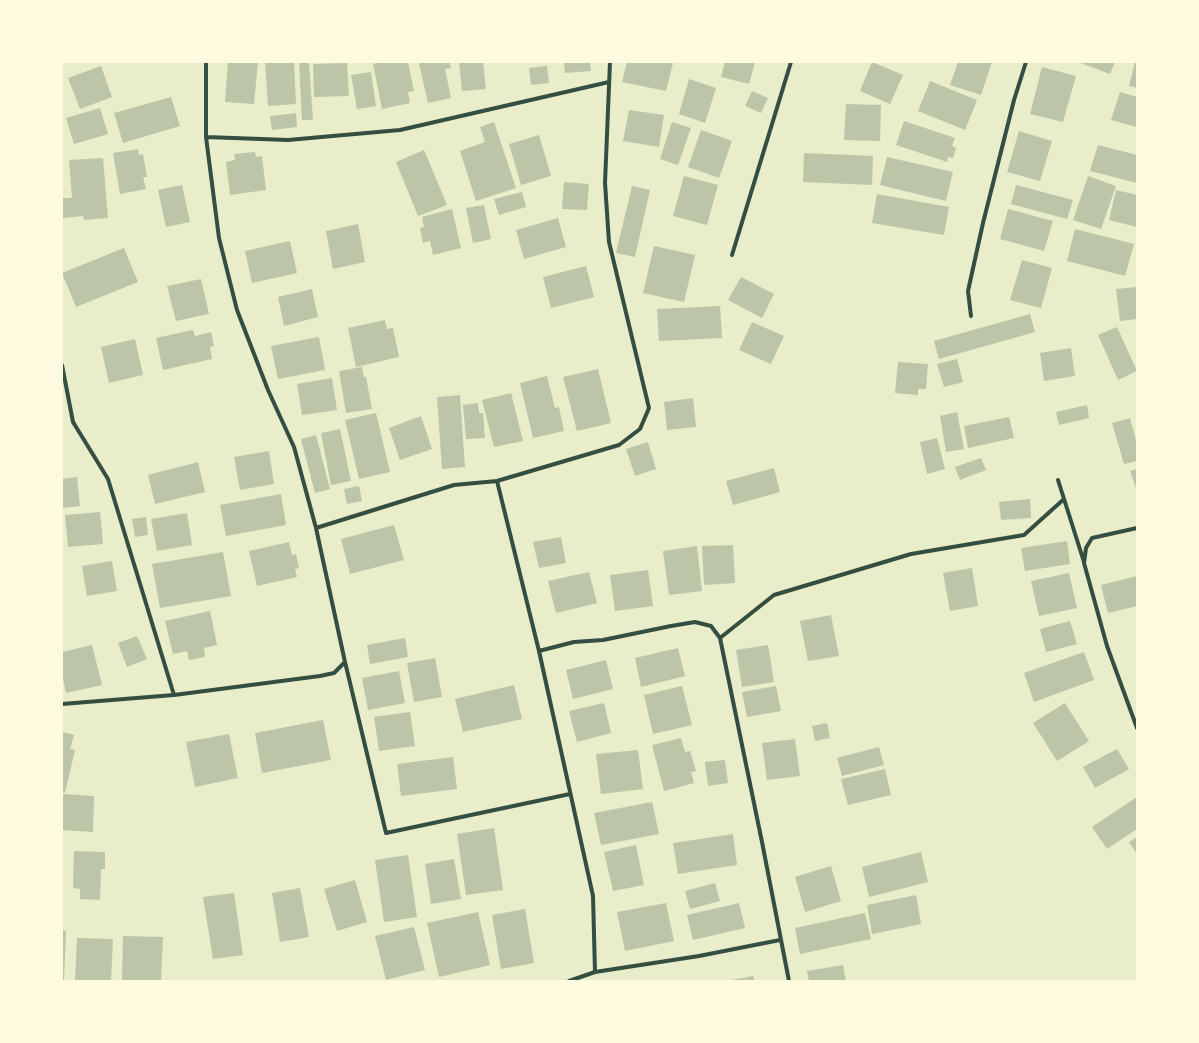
<!DOCTYPE html>
<html>
<head>
<meta charset="utf-8">
<style>
	body { margin:0 }
	#map { position:relative; width:1199px; height:1043px; overflow:hidden; background:#e9edc9; font-family:Quicksand,sans-serif }
	canvas { display:block }
	.frame { position:absolute; inset:0; border:63px solid #fefae0; pointer-events:none }
</style>
</head>
<body>
<div id="map">
<canvas width="1199" height="1043"></canvas>
<div class="frame"></div>
</div>
<script>
const c = document.querySelector('canvas').getContext('2d');
c.lineJoin = 'round';
function fill(path, color) { c.fillStyle = color; c.fill(path, 'evenodd'); }
const toPath = rows => new Path2D(rows.map(r => 'M' + r).join(''));
function stroke(path, color, width, dash) { c.strokeStyle = color; c.lineWidth = width; c.lineCap = dash ? 'butt' : 'round'; c.setLineDash(dash || []); c.stroke(path); }
const building = toPath([
	[228,62,258,62,254,104,225,102],
	[265,62,294,62,296,104,268,106],
	[299,62,309,62,313,120,302,120],
	[382,62,408,62,414,91,408,92,410,103,382,109,373,64],
	[425,62,449,62,451,68,445,69,451,98,428,103,419,63],
	[459,62,483,62,486,89,462,91],
	[564,62,590,62,591,71,565,73],
	[627,62,673,63,666,91,622,82],
	[725,62,755,62,749,84,721,77],
	[872,62,903,75,890,104,860,91],
	[958,62,992,62,981,95,950,85],
	[1078,62,1115,62,1110,74],
	[1135,62,1137,62,1137,88,1129,86],
	[347,63,349,96,314,97,313,64],
	[101,66,112,97,80,109,68,78],
	[547,66,549,83,531,85,529,68],
	[1042,67,1076,76,1063,122,1030,114],
	[371,72,376,106,357,109,351,75],
	[689,79,716,88,705,123,679,114],
	[930,81,977,100,965,130,918,111],
	[752,91,768,98,761,113,745,106],
	[1120,92,1137,97,1137,127,1111,120],
	[171,97,180,126,123,143,114,113],
	[846,104,881,105,880,141,844,140],
	[100,108,108,134,74,144,66,118],
	[629,110,664,115,659,147,623,141],
	[296,113,297,127,272,130,270,116],
	[904,121,955,138,952,146,956,148,953,158,948,157,947,162,896,145],
	[494,122,516,188,476,201,460,151,485,142,480,127],
	[672,122,691,128,678,165,660,159],
	[701,130,732,141,719,178,688,167],
	[1019,131,1052,141,1040,181,1007,172],
	[539,135,551,176,521,185,509,144],
	[1098,145,1137,155,1137,183,1090,171],
	[138,149,139,155,143,154,147,177,143,177,146,189,120,194,113,153],
	[424,150,447,205,418,216,396,162],
	[255,152,256,157,262,156,266,190,230,195,226,162,235,160,234,154],
	[804,153,873,156,872,185,803,182],
	[887,157,953,172,946,201,880,185],
	[103,158,108,218,84,220,83,216,63,218,62,198,72,198,69,160],
	[684,176,718,185,707,225,673,216],
	[1088,176,1116,186,1101,229,1073,220],
	[564,182,589,184,587,210,562,209],
	[182,185,190,222,166,227,158,190],
	[1016,185,1073,200,1067,219,1011,204],
	[632,186,650,190,635,257,616,253],
	[1116,190,1137,195,1137,227,1109,220],
	[522,192,526,207,499,215,494,199],
	[877,194,949,207,944,235,872,223],
	[484,205,491,239,473,243,466,208],
	[452,209,461,248,433,255,430,241,423,243,420,228,424,227,422,217],
	[1008,209,1053,221,1044,251,1000,239],
	[558,218,566,247,524,259,516,230],
	[358,224,365,262,333,269,326,231],
	[1075,229,1134,244,1125,276,1067,261],
	[290,241,297,273,252,283,245,251],
	[654,246,695,255,684,302,643,293],
	[124,248,138,282,76,307,62,273],
	[1022,260,1052,268,1041,308,1010,300],
	[586,266,594,297,551,308,543,277],
	[741,277,774,294,762,318,728,300],
	[201,279,209,314,176,321,167,286],
	[1137,287,1137,319,1120,321,1116,289],
	[312,289,318,317,284,326,278,297],
	[720,306,722,338,659,341,657,309],
	[1030,314,1035,332,939,359,934,341],
	[385,320,387,329,393,328,399,357,356,367,348,328],
	[752,322,784,336,771,364,739,350],
	[1117,327,1137,371,1118,380,1098,335],
	[193,330,195,336,211,332,214,346,210,347,212,359,163,370,156,338],
	[319,337,325,370,278,379,271,346],
	[135,339,143,375,109,383,101,347],
	[1071,348,1075,376,1044,381,1040,353],
	[957,359,963,382,944,387,937,364],
	[898,362,928,364,926,389,918,389,918,395,895,393],
	[362,367,364,377,366,377,372,409,346,413,339,371],
	[598,369,611,423,577,431,563,377],
	[547,376,555,408,559,407,564,431,533,438,520,383],
	[332,378,337,410,302,415,297,384],
	[511,393,523,441,494,447,482,400],
	[460,395,465,467,442,469,437,397],
	[693,398,696,427,667,430,664,402],
	[478,403,479,413,483,413,485,438,466,439,463,405],
	[1087,405,1089,418,1059,425,1056,412],
	[957,412,964,449,946,452,940,416],
	[376,413,390,472,359,479,345,420],
	[421,416,432,449,400,460,389,428],
	[1009,417,1014,438,968,448,964,426],
	[1130,418,1137,444,1137,461,1124,464,1112,423],
	[340,429,351,481,331,485,321,433],
	[316,435,330,489,315,493,301,439],
	[937,438,945,469,927,474,920,442],
	[648,442,656,469,635,476,626,449],
	[269,451,274,484,240,490,234,457],
	[981,458,986,470,960,480,955,467],
	[198,462,205,492,155,504,148,475],
	[774,468,780,492,733,505,726,481],
	[1137,469,1137,491,1130,471],
	[77,477,80,506,62,508,62,479],
	[359,486,362,501,347,504,344,489],
	[281,494,286,525,226,536,220,505],
	[1030,499,1031,518,1001,520,999,502],
	[100,512,103,544,68,547,65,515],
	[187,513,192,545,157,551,151,519],
	[146,517,148,535,135,537,132,519],
	[394,525,404,560,350,574,341,539],
	[561,537,566,563,539,568,533,542],
	[1067,541,1070,564,1025,571,1021,548],
	[289,542,292,555,296,554,299,568,295,569,297,577,257,586,249,551],
	[733,545,735,583,704,585,702,546],
	[697,546,702,591,669,595,663,551],
	[223,552,231,596,160,608,152,564],
	[112,561,117,591,87,596,82,566],
	[972,568,978,606,950,611,943,573],
	[648,570,653,606,615,611,610,575],
	[589,572,597,603,556,613,548,581],
	[1069,573,1077,608,1039,616,1031,581],
	[1137,576,1137,606,1108,613,1101,585],
	[210,611,217,645,204,648,205,657,189,660,187,651,173,654,165,621],
	[831,615,839,656,808,661,800,621],
	[1070,621,1077,644,1046,652,1040,629],
	[137,636,147,659,127,667,118,643],
	[405,638,408,657,370,664,367,645],
	[92,645,102,685,66,693,62,674,62,652],
	[768,645,774,682,742,687,736,650],
	[678,648,685,676,641,687,635,658],
	[1084,652,1094,680,1034,702,1024,673],
	[435,658,442,697,414,702,407,663],
	[606,660,613,689,573,699,566,670],
	[399,671,405,703,368,710,362,678],
	[514,685,522,719,463,732,455,699],
	[682,686,692,725,653,734,644,695],
	[776,686,781,711,747,717,742,692],
	[604,703,611,733,577,742,569,711],
	[1065,703,1089,741,1057,761,1033,723],
	[410,712,415,746,379,751,374,717],
	[323,720,331,760,262,773,255,733],
	[827,723,830,738,815,741,812,726],
	[62,732,74,735,70,749,75,750,65,793,62,792],
	[229,734,238,778,195,787,186,742],
	[681,738,685,752,690,751,696,771,691,772,694,783,664,791,652,745],
	[795,739,800,776,767,780,762,743],
	[879,747,884,765,842,776,837,758],
	[1117,749,1129,769,1095,788,1083,767],
	[638,750,643,789,601,794,596,754],
	[453,757,457,789,401,796,397,764],
	[725,760,728,783,708,786,705,762],
	[885,769,891,795,848,805,841,779],
	[63,794,94,796,93,832,62,830],
	[1137,797,1137,829,1107,849,1092,827],
	[652,802,659,834,601,845,594,813],
	[494,828,503,890,466,895,457,834],
	[733,834,737,865,678,874,673,843],
	[1137,837,1137,854,1129,842],
	[636,845,644,885,613,891,604,852],
	[74,851,105,852,105,869,101,869,100,900,80,899,80,889,73,888],
	[921,852,928,882,869,897,862,867],
	[408,855,417,917,384,922,375,860],
	[454,859,461,899,431,904,425,864],
	[831,866,841,901,805,912,795,877],
	[355,880,367,922,337,931,324,889],
	[715,883,720,901,690,909,685,891],
	[300,888,309,937,280,942,272,893],
	[234,893,243,955,213,959,203,897],
	[916,895,921,924,872,934,867,905],
	[666,903,674,941,625,951,617,912],
	[739,903,745,928,693,940,687,915],
	[525,909,534,963,501,969,492,915],
	[478,912,490,965,439,977,427,923],
	[865,913,871,939,800,954,795,928],
	[414,927,425,970,386,980,375,936],
	[62,930,66,931,64,981,62,981],
	[123,936,163,937,161,981,122,981],
	[77,938,113,939,111,981,75,981],
	[843,965,846,981,809,981,807,971],
	[753,976,755,981,732,981,732,980]
]);
const minor = toPath([
	[206,62,206,137,219,238,237,310,268,390,294,447,316,528,345,662,386,833,570,794],
	[206,137,288,140,400,130,609,82],
	[732,255,791,62],
	[971,316,968,291,983,223,1014,100,1026,62],
	[62,365,73,422,108,479,174,695],
	[1058,480,1084,562],
	[497,481,539,651,593,896,595,972],
	[316,528,454,485,497,481,619,445,640,429,649,408,609,242,605,183,610,62],
	[1137,528,1092,538,1086,548,1084,563,1107,646,1137,728],
	[720,638,774,595,911,554,1024,535,1064,499],
	[539,651,574,642,603,640,671,626,695,622,711,626,720,638,762,842,789,981],
	[62,704,174,695,320,676,334,673,345,662],
	[569,981,595,972,699,956,780,940]
]);
fill(building, '#bcc5a7');
stroke(minor, '#344e41', 4);
</script>
</body>
</html>
